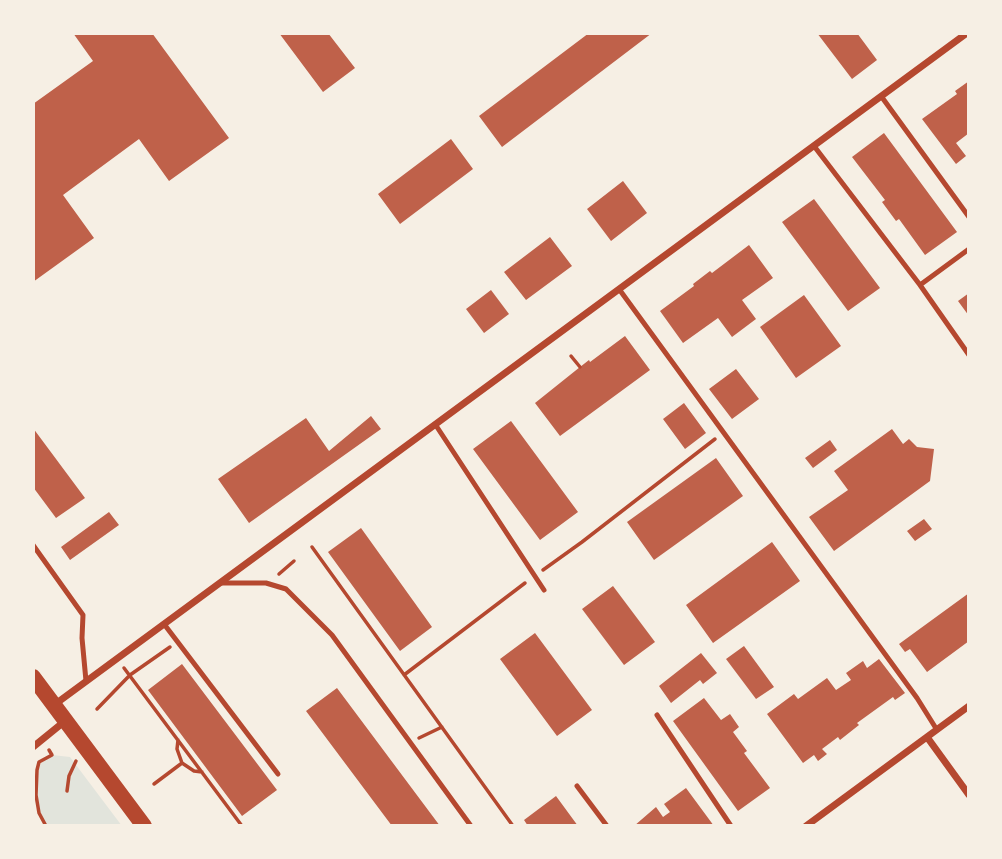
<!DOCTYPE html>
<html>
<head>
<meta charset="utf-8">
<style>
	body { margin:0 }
	#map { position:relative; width:1002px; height:859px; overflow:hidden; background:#f6efe4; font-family:"PT Sans Narrow",sans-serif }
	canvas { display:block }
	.frame { position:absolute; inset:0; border:35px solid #f6efe4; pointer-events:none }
</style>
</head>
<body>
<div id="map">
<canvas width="1002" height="859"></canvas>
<div class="frame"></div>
</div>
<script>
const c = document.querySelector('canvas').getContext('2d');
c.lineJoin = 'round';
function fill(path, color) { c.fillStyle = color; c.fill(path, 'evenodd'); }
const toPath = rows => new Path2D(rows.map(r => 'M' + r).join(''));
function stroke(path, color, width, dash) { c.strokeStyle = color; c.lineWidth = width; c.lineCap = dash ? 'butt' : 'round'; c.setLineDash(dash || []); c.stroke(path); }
const green = toPath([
	[52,755,70,757,122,826,46,826,33,797,33,785,41,763]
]);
const building = toPath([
	[73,33,152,33,229,138,169,181,139,139,63,195,94,238,33,282,33,104,93,61],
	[279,33,328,33,355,68,323,92],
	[589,33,652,33,502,147,479,116],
	[817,33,857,33,877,60,852,79],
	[969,81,969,133,956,143,966,156,956,164,922,119,957,94,955,91],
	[884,133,957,232,925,255,899,219,896,221,882,202,885,200,852,157],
	[451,139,473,169,400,224,378,194],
	[623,181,647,213,611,241,587,209],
	[814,199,880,288,848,311,782,222],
	[550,237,572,266,526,300,504,272],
	[749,245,773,278,742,300,756,319,732,337,718,318,683,343,660,311,694,286,693,284,710,271,712,273],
	[491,290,509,314,484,333,466,309],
	[969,293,969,316,958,301],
	[804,295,841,346,796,378,760,327],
	[625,336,650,370,560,436,535,403,580,367,589,360,590,362],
	[736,369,759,399,732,419,709,389],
	[684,403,706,433,685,449,663,419],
	[371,416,381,429,249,523,218,479,306,418,329,451],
	[511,421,578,512,540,540,473,449],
	[33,428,85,498,56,518,33,487],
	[892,429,903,444,909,439,917,447,934,449,930,481,834,551,809,517,848,490,834,471],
	[830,440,837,450,813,468,805,458],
	[716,458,743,496,654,560,627,522],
	[109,512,119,525,70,560,61,547],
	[924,519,932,529,915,541,907,531],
	[361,528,432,627,400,651,328,552],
	[772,542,800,581,713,643,686,605],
	[613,586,655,642,624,665,582,609],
	[969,593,969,641,927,672,910,649,905,652,899,644],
	[535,633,592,710,557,736,500,659],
	[744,646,774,687,756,699,726,659],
	[701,653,717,673,703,684,700,680,671,703,659,686],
	[879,659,905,693,895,700,893,697,857,723,859,725,840,740,838,737,822,749,827,754,818,761,814,755,803,763,767,714,794,694,798,699,827,678,836,690,851,680,846,673,863,661,867,668],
	[182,664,277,790,242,816,148,690],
	[337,688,440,826,392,826,306,711],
	[704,698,721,720,730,714,739,727,733,732,747,751,744,753,770,788,738,811,673,721],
	[686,788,714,826,634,826,656,807,663,817,670,812,664,804],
	[556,796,578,826,528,826,524,820]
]);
const path = toPath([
	[571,356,580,367],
	[312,547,513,826],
	[543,570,582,542,715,439],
	[279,574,294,561],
	[124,668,242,826],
	[404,675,525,583],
	[97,709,130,675,170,647],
	[419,738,442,727],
	[178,740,177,749,182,763,194,771,202,772],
	[154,784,182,763],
	[67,791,69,776,76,761],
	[46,826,39,813,36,795,37,770,39,762,52,755,49,750]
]);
const service = toPath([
	[881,96,969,217],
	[814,146,920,285,969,355],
	[920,285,969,249],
	[619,289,917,698,937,730],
	[435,424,544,590],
	[33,545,83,615,82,638,86,681],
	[220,583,266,583,286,589,332,635,471,826],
	[164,624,278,774],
	[657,715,731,826],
	[577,786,607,826]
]);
const minor = toPath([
	[54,705,967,33],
	[927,737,969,795],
	[33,747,65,721],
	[806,826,969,706]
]);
const primary = toPath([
	[33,677,144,826]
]);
fill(green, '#e2e4dc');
fill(building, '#bf614a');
stroke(path, '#b5482f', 3.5);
stroke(service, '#b5482f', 5);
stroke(minor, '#b5482f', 7);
stroke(primary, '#b5482f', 16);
</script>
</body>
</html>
